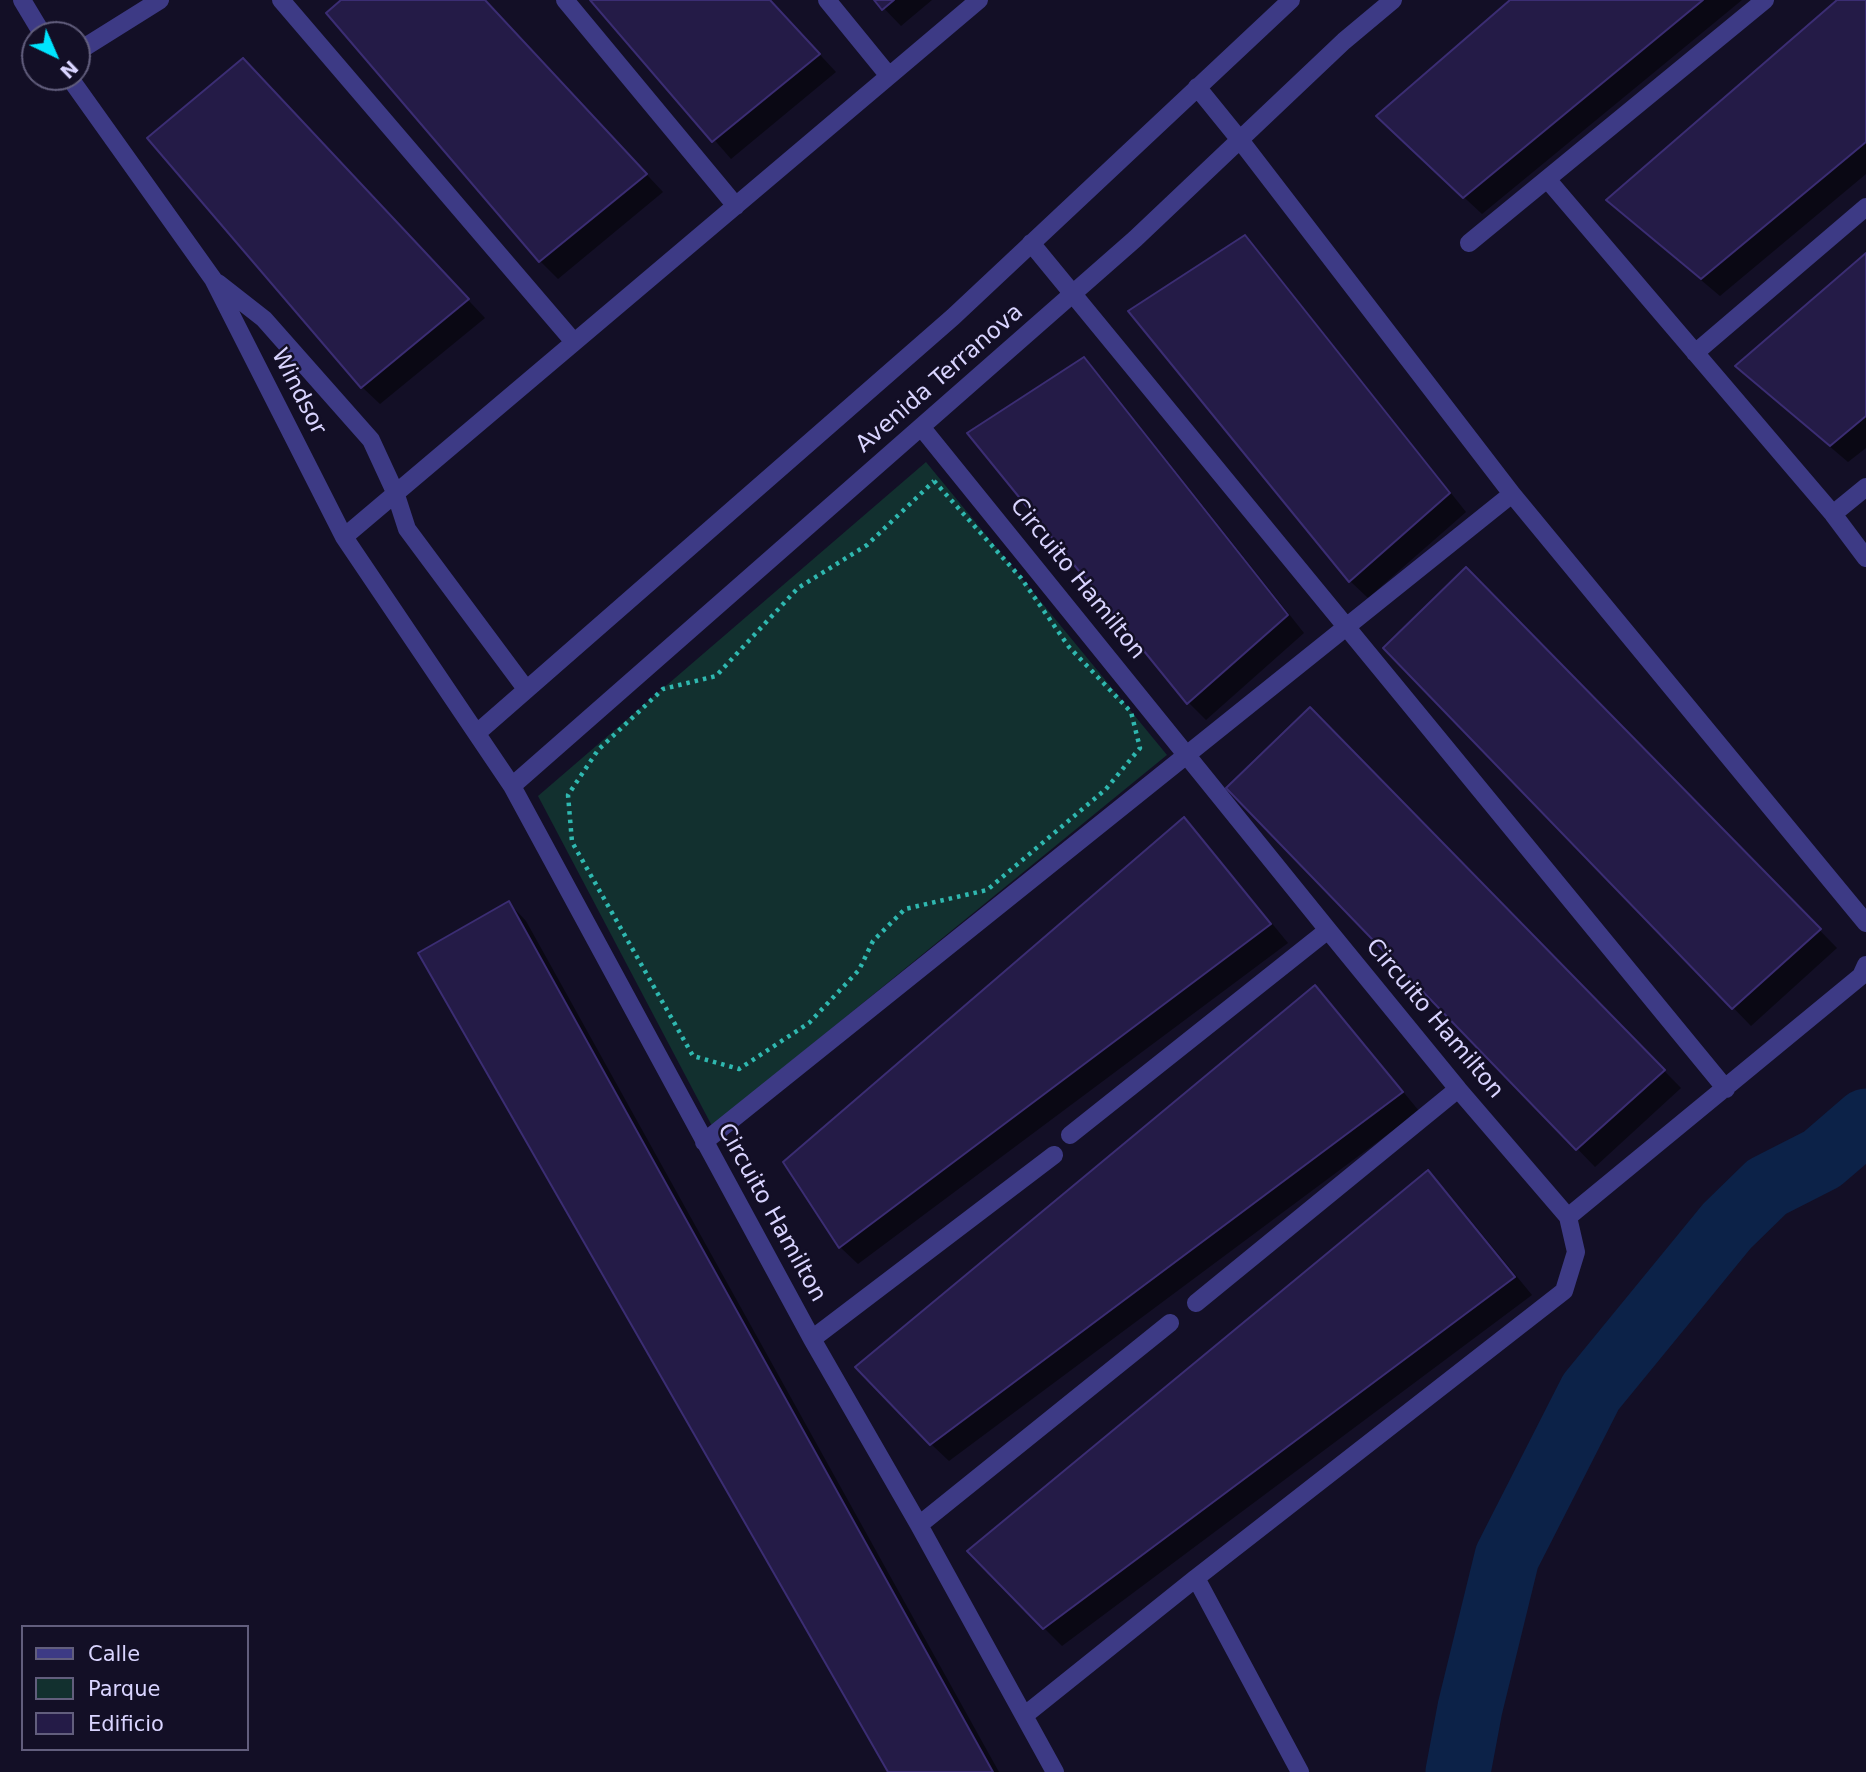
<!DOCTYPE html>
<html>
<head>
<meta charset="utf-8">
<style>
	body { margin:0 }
	#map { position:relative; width:1866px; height:1772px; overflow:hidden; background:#130f26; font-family:"DejaVu Sans",sans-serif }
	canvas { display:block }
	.legend { position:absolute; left:21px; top:1625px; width:228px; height:126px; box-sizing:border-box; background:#130f26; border:2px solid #625e7d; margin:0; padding:9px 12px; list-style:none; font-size:21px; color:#d9d4ff }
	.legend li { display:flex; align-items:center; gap:14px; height:35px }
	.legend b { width:35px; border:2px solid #625e7d }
	.north { position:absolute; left:21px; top:21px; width:70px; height:70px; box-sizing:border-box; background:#130f26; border:2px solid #625e7d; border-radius:50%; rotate:136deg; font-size:19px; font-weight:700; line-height:28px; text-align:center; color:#d9d4ff }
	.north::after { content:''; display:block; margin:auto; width:24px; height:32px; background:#00e5ff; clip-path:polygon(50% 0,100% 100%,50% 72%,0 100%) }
</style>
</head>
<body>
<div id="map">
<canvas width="1866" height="1772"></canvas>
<ul class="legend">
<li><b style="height:9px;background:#3d3a85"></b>Calle</li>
<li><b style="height:19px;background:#12302f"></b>Parque</li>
<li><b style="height:19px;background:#241b47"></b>Edificio</li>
</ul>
<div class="north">N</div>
</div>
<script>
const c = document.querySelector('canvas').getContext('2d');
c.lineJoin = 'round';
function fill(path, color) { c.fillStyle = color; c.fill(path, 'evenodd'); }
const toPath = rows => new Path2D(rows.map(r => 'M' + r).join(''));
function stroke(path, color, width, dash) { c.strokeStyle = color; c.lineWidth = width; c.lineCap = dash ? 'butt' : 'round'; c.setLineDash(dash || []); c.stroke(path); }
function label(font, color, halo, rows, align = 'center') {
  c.font = font + ' "DejaVu Sans",sans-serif'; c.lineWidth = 5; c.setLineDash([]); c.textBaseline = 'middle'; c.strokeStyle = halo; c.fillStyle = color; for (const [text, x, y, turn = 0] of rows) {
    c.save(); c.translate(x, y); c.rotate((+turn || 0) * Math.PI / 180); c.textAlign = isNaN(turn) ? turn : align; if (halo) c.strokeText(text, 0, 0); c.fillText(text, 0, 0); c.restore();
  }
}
const green = toPath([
	[926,462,1167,755,712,1126,538,796]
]);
const shadow = toPath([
	[344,0,484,0,663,192,558,279,540,261,329,13],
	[593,0,769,0,836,72,731,159],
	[876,0,932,0,901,26],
	[1513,0,1742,0,1482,214,1395,133],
	[1839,0,1866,0,1866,174,1720,296,1626,217,1609,200],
	[260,78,485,318,380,404,362,387],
	[1245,237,1262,255,1466,512,1368,598,1350,581],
	[1866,255,1866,448,1848,462,1755,383,1738,366],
	[1083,359,1101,377,1304,633,1206,720,1189,703,970,434],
	[1466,569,1837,948,1751,1026,1385,648],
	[1310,710,1681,1088,1595,1167,1229,788],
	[1184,819,1201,837,1288,943,858,1264,840,1247],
	[509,903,526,921,999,1772,890,1772],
	[1315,988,1332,1005,1419,1111,949,1461,931,1444],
	[1427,1172,1445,1189,1532,1295,1062,1646,1044,1628]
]);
const river = toPath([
	[1458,1772,1470,1708,1507,1557,1591,1392,1727,1226,1767,1187,1822,1159,1866,1121]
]);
const building = toPath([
	[341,0,485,0,647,174,539,262,326,13,341,0],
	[590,0,770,0,820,54,712,142,590,0],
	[874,0,894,0,882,10,874,0],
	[1510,0,1703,0,1463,198,1376,116,1510,0],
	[1837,0,1866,0,1866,142,1701,279,1606,200,1837,0],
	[243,58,469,299,361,388,147,138,243,58],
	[1245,235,1450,493,1349,582,1128,311,1245,235],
	[1866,253,1866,416,1830,446,1735,366,1866,253],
	[1084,357,1288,615,1187,704,967,433,1084,357],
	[1466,567,1821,929,1732,1009,1383,648,1466,567],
	[1310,707,1665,1070,1576,1150,1226,788,1310,707],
	[1184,817,1271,924,839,1248,783,1162,1184,817],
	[509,901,993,1772,888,1772,418,953,509,901],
	[1315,985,1403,1092,930,1445,855,1367,1315,985],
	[1428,1170,1515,1277,1043,1629,967,1551,1428,1170]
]);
const path = toPath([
	[934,481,1021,578,1069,647,1131,712,1140,748,1106,789,987,890,905,909,873,941,859,970,809,1023,739,1069,693,1056,572,842,568,795,598,750,663,689,716,676,798,588,867,545,934,481]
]);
const minor = toPath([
	[22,0,43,35],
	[281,0,574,342],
	[565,0,736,206],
	[827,0,889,76],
	[77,52,160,0],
	[69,77,213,279,344,537,512,786,812,1339,919,1525,1055,1772],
	[1197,87,1240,140,1512,494,1866,923],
	[1547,179,1833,514,1866,558],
	[1031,243,1726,1089],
	[1469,243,1765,0],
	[218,283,264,319,371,440,395,492,407,529,526,689],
	[1695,353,1866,207],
	[922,428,1328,930,1458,1089,1568,1217,1576,1252,1564,1291,1196,1578,1300,1772],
	[1833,514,1866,487],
	[344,537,979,0],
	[477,733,953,317,1291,0],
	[512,786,1135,239,1344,41,1393,0],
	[1070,1135,1328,930],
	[704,1142,1512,494],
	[1568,1217,1861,976,1866,965],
	[1196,1303,1458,1089],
	[812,1339,1054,1155],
	[919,1525,1170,1323],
	[1025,1715,1196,1578]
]);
const streetNames = [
	["Avenida Terranova",940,379,-41],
	["Windsor",298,392,63],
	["Circuito Hamilton",1077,579,51],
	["Circuito Hamilton",1434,1019,50],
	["Circuito Hamilton",771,1213,61]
];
fill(green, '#12302f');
fill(shadow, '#0007');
stroke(river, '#0c2248', 65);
fill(building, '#241b47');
stroke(building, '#3b2d73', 2);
stroke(path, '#2fb8b0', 4.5, [3.5, 5]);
stroke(minor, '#3d3a85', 18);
label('23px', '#d9d4ff', '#130f26', streetNames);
</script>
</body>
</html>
